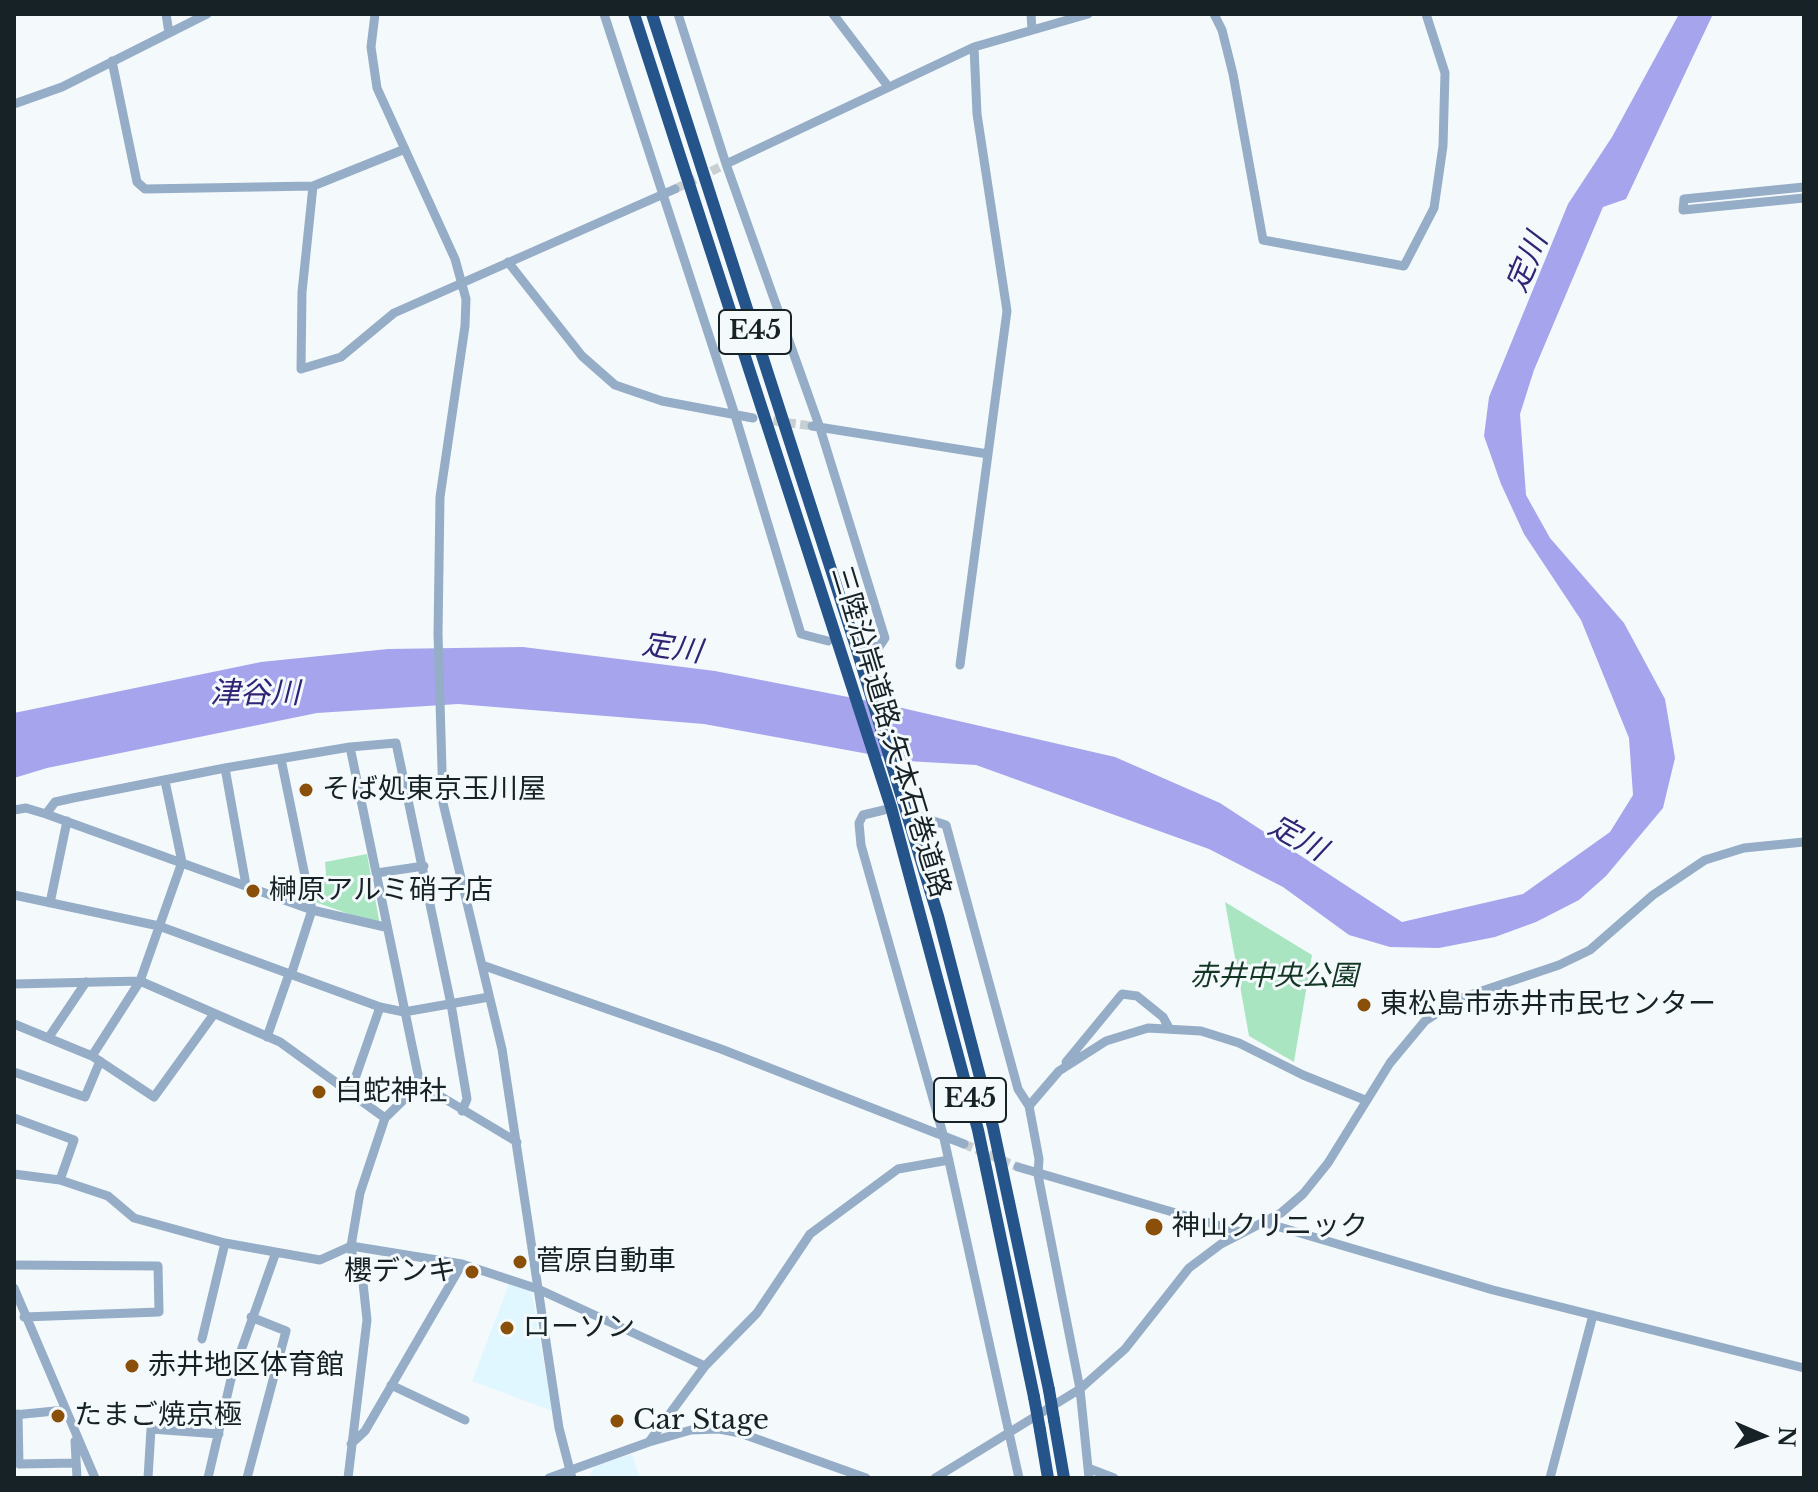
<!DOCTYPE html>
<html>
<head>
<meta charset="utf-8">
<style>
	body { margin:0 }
	#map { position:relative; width:1818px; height:1492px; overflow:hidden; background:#f4fafc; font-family:"Libre Baskerville",serif }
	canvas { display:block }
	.frame { position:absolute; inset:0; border:16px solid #172226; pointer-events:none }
	.north { position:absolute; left:1722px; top:1396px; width:80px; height:80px; -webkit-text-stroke:6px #f4fafc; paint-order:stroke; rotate:92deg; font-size:22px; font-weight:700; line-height:32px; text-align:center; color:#172226 }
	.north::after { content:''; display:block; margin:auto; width:28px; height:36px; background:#172226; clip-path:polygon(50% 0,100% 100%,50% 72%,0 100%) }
</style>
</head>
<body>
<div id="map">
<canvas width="1818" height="1492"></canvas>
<div class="frame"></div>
<div class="north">N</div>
</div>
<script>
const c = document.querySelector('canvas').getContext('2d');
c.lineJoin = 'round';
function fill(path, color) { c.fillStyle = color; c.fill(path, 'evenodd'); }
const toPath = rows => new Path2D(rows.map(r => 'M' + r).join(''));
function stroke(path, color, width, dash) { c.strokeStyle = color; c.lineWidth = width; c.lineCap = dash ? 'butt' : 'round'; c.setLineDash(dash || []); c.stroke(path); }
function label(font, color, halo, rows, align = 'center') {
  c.font = font + ' "Libre Baskerville","Noto Sans JP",serif'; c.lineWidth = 6; c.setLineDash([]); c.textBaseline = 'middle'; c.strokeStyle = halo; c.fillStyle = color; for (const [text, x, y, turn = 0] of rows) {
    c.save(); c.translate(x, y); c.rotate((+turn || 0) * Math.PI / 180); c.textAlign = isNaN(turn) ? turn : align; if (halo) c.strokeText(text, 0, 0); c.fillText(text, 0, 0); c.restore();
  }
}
const built = toPath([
	[509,1284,527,1288,532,1294,552,1411,472,1381],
	[632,1454,640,1478,588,1478,595,1466]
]);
const green = toPath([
	[367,854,380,925,315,902,310,875,326,874,325,862],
	[1225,902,1312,955,1294,1062,1249,1036]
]);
const water = toPath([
	[1679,14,1713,14,1626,199,1603,207,1534,370,1520,414,1526,495,1550,538,1624,623,1665,699,1675,758,1663,808,1606,876,1579,900,1536,922,1495,937,1439,948,1390,947,1349,935,1283,887,1209,849,976,765,907,761,704,724,458,704,317,713,47,768,14,778,14,713,261,662,388,649,523,647,715,671,889,705,1115,757,1220,803,1402,922,1523,894,1610,832,1633,795,1629,738,1581,620,1524,534,1501,484,1484,436,1489,397,1568,204,1612,137]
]);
const minorTunnel = toPath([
	[675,189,726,164],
	[760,419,812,426],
	[964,1144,1018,1167]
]);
const minor = toPath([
	[166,14,169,33],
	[375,14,371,47,377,88,455,259,466,299,465,326,440,497,438,634,443,803,502,1049,559,1428,572,1478],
	[604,14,735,415,801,634,828,641],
	[678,14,726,164,820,428,885,638,879,647,865,645],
	[833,14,887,85],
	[1031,14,1032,30],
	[1214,14,1222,30,1233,74,1263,240,1404,266,1434,208,1443,146,1445,73,1426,14],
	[112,61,137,182,145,189,313,186,405,149],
	[14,104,62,87,207,14],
	[726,164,974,47,1088,14],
	[313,186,302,292,301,369,341,357,394,313,675,189],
	[1804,187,1684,199,1683,210,1804,198],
	[508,262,582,356,615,385,662,401,753,418],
	[812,426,988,454],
	[960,665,1007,311,977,114,974,47],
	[350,747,420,1084,517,1142],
	[281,759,312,910,291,975],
	[225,768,246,885],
	[14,810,26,808,46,814,55,802,73,798,225,768,350,747,396,743,451,1004,467,1099,462,1111],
	[884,810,863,815,859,823,861,845,943,1134,1019,1478],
	[46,814,312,910,385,927],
	[918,816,946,825,1018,1089,1029,1106,1039,1159,1038,1175,1080,1389,1089,1478],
	[377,873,424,866],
	[14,895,159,926,380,1007,404,1012,489,997],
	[50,903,67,821],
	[482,965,721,1049,964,1144],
	[14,984,140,981,280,1042,385,1118],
	[14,1024,92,1056,154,1097,214,1014],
	[49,1037,86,982],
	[267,1037,289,974],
	[92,1056,140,981,182,862,165,781],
	[1066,1062,1122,994,1137,996,1163,1017,1169,1028],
	[14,1072,85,1097,100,1061],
	[350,1093,380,1007],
	[1029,1106,1059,1071,1106,1041,1148,1028,1201,1031,1239,1043,1303,1075,1365,1100],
	[14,1118,74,1140,60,1180],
	[1018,1167,1241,1232],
	[14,1174,60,1180,108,1196,134,1218,225,1243,320,1260,351,1246,462,1264,538,1289,705,1366],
	[1266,1223,1493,1290,1804,1368],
	[14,1265,158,1266,159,1312,24,1317],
	[14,1288,95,1478],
	[202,1339,225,1243],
	[391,1385,465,1420],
	[18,1414,19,1464,76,1463],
	[14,1415,65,1410],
	[75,1441,77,1478],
	[649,1442,705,1366,757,1313,810,1234,898,1169,949,1160],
	[351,1444,365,1431,462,1264],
	[1088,1468,1114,1478],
	[148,1478,151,1429,219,1434],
	[208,1478,231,1379,276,1252],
	[247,1478,286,1331,251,1317],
	[348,1478,367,1320,363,1283,354,1265,351,1246,360,1193,385,1118,420,1084],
	[549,1478,649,1442,691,1430,719,1429,740,1433,866,1478],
	[935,1478,1080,1389,1125,1349,1189,1268,1221,1244,1281,1213,1303,1194,1328,1163,1390,1063,1425,1021,1461,998,1559,965,1590,950,1653,895,1705,860,1744,848,1804,842],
	[1550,1478,1593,1315]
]);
const highway = toPath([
	[634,14,891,807,978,1130,1034,1397],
	[652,14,857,650,938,916,993,1127,1049,1390],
	[1054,1420,1064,1478],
	[1040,1430,1048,1478]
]);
const highwayBridge = toPath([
	[1049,1390,1054,1420],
	[1034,1397,1040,1430]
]);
const markers = [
	[306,790,8,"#8a5009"],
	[253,891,8,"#8a5009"],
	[1364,1005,8,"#8a5009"],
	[319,1092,8,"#8a5009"],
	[1154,1227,10,"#8a5009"],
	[520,1262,8,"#8a5009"],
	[472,1272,8,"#8a5009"],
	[507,1328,8,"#8a5009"],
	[132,1366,8,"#8a5009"],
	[58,1416,8,"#8a5009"],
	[617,1421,8,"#8a5009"]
];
const shields = [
	[755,332,72],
	[970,1100,72]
];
const shieldNames = [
	["E45",755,332],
	["E45",970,1100]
];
const streetNames = [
	["三陸沿岸道路;矢本石巻道路",890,732,73]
];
const poiNames = [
	["そば処東京玉川屋",322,790],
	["榊原アルミ硝子店",269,891],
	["東松島市赤井市民センター",1380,1005],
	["白蛇神社",335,1092],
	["神山クリニック",1172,1227],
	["菅原自動車",536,1262],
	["櫻デンキ",456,1272,"right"],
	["ローソン",523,1328],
	["赤井地区体育館",148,1366],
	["たまご焼京極",74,1416],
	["Car Stage",633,1421]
];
const parkNames = [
	["赤井中央公園",1274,977]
];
const waterNames = [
	["定川",1528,263,-67],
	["定川",672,649,8],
	["津谷川",255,695],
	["定川",1297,839,29]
];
fill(built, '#e0f7ff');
fill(green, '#aae5c2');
fill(water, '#a6a4ec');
stroke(minorTunnel, '#c8cfd1', 9, [9, 4.5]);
stroke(minor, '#96adc7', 9);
stroke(highway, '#24548a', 12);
stroke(highwayBridge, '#24548a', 12);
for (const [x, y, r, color] of markers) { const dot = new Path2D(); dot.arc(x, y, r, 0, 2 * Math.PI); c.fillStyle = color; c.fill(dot); stroke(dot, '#f4fafc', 3); }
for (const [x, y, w] of shields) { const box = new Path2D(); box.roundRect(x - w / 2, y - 22, w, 44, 6); c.fillStyle = '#f4fafc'; c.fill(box); stroke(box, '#172226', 2); }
label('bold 26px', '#172226', null, shieldNames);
label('28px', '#172226', '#f4fafc', streetNames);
label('28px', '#172226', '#f4fafc', poiNames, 'left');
label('italic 28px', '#143725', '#f4fafc', parkNames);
label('italic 30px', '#322475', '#f4fafc', waterNames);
</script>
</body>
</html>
